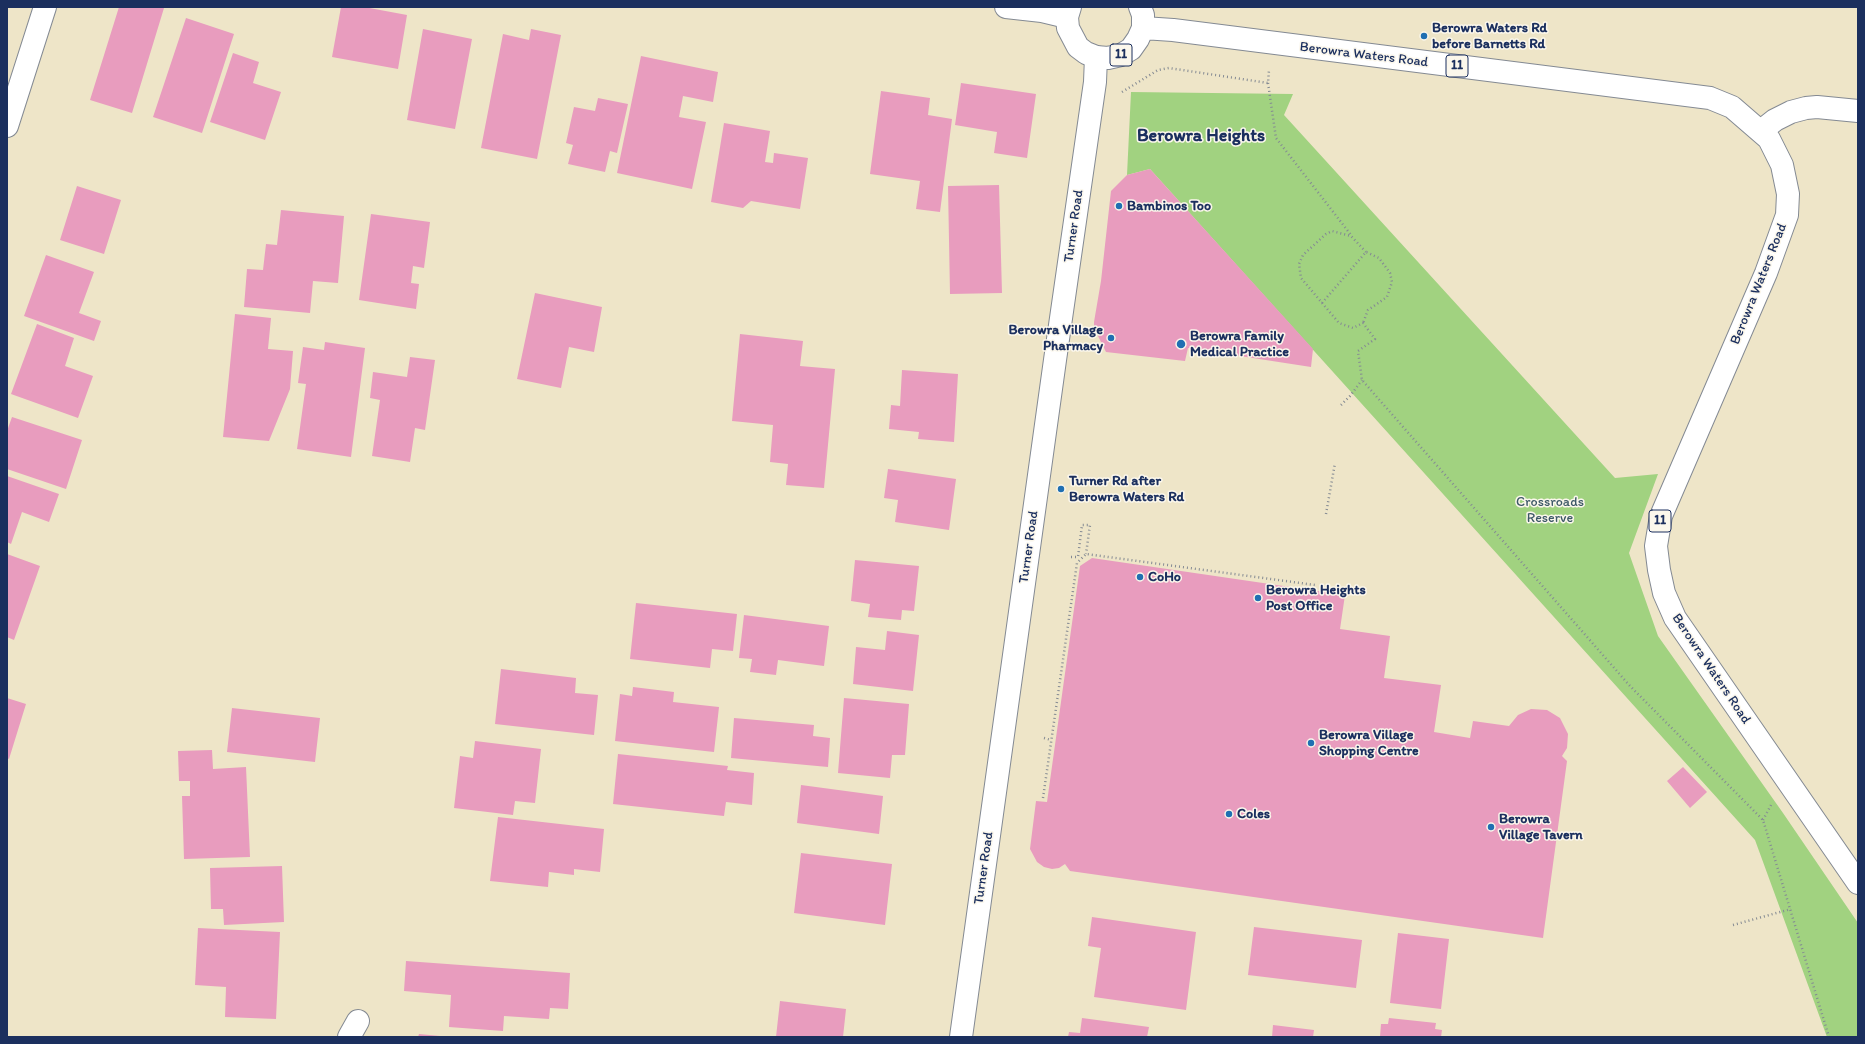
<!DOCTYPE html>
<html>
<head>
<meta charset="utf-8">
<style>
	body { margin:0 }
	#map { position:relative; width:1865px; height:1044px; overflow:hidden; background:#eee5c8; font-family:Itim,sans-serif }
	canvas { display:block }
	.frame { position:absolute; inset:0; border:8px solid #1b2f5e; pointer-events:none }
</style>
</head>
<body>
<div id="map">
<canvas width="1865" height="1044"></canvas>
<div class="frame"></div>
</div>
<script>
const c = document.querySelector('canvas').getContext('2d');
c.lineJoin = 'round';
function fill(path, color) { c.fillStyle = color; c.fill(path, 'evenodd'); }
const toPath = rows => new Path2D(rows.map(r => 'M' + r).join(''));
function stroke(path, color, width, dash) { c.strokeStyle = color; c.lineWidth = width; c.lineCap = dash ? 'butt' : 'round'; c.setLineDash(dash || []); c.stroke(path); }
function label(font, color, halo, rows, align = 'center') {
  c.font = font + ' Itim,sans-serif'; c.lineWidth = 3; c.setLineDash([]); c.textBaseline = 'middle'; c.strokeStyle = halo; c.fillStyle = color; for (const [text, x, y, turn = 0] of rows) {
    c.save(); c.translate(x, y); c.rotate((+turn || 0) * Math.PI / 180); c.textAlign = isNaN(turn) ? turn : align; if (halo) c.strokeText(text, 0, 0); c.fillText(text, 0, 0); c.restore();
  }
}
const green = toPath([
	[1131,92,1293,94,1284,115,1615,478,1658,474,1629,553,1658,636,1783,813,1858,923,1858,1037,1827,1037,1755,840,1150,169,1127,175]
]);
const building = toPath([
	[119,7,164,8,132,113,90,100],
	[341,7,364,7,407,15,398,69,332,57],
	[186,18,234,34,202,133,153,117],
	[423,29,472,39,455,129,407,120],
	[531,29,561,35,537,159,481,148,503,34,529,40],
	[233,53,259,62,253,83,281,92,265,140,210,122],
	[641,56,718,72,713,102,683,96,679,117,706,122,692,189,617,173],
	[961,83,1036,94,1027,158,994,153,997,132,955,125],
	[881,91,930,98,928,115,952,119,940,212,916,209,920,181,870,174],
	[598,98,628,104,617,153,610,151,605,172,568,164,573,145,566,143,574,107,595,111],
	[724,123,770,131,765,162,773,163,774,153,808,158,800,209,751,201,743,208,711,202],
	[1150,169,1313,349,1311,367,1188,348,1185,361,1106,352,1094,328,1094,322,1101,281,1111,191,1127,175],
	[999,185,1002,293,950,294,948,186],
	[77,186,121,200,104,254,60,240],
	[281,210,344,216,338,283,313,281,310,313,244,307,247,269,263,270,266,244,277,245],
	[371,214,430,222,424,268,413,266,411,283,419,284,416,309,359,300],
	[46,255,94,272,79,313,101,321,94,341,24,316],
	[535,293,602,307,594,352,569,347,561,388,517,379],
	[235,314,271,318,268,349,293,351,290,389,269,441,223,437],
	[37,324,74,338,65,366,93,376,78,418,11,394],
	[740,334,803,341,800,366,835,369,824,488,786,485,788,464,770,462,773,425,732,421],
	[325,342,365,348,351,457,297,449,306,384,298,383,303,347,324,350],
	[410,357,435,360,425,430,415,428,410,462,372,456,380,400,370,398,373,372,407,377],
	[902,370,958,374,954,442,918,439,919,432,889,429,891,405,900,406],
	[12,417,82,440,66,489,7,469,7,431],
	[888,469,956,479,949,530,895,522,898,500,884,498],
	[7,476,59,494,49,522,22,512,11,544,7,542],
	[7,554,40,566,14,640,7,637],
	[1092,558,1345,595,1340,629,1390,636,1384,678,1441,685,1434,732,1470,738,1473,721,1509,726,1518,715,1531,709,1547,710,1560,718,1568,734,1567,748,1562,756,1567,761,1543,938,1070,871,1065,864,1059,868,1052,869,1044,867,1037,862,1030,849,1036,801,1047,802,1080,566],
	[855,560,919,566,914,611,902,610,901,620,868,617,870,604,851,601],
	[636,603,737,614,733,651,712,649,710,668,630,659],
	[744,615,829,626,824,666,778,660,776,675,750,672,752,659,739,658],
	[887,631,919,635,913,691,853,684,856,647,885,650],
	[501,669,576,678,575,693,598,695,594,735,495,724],
	[633,687,674,692,673,702,719,707,714,752,615,741,620,694,632,696],
	[7,698,26,704,9,759,7,758],
	[844,698,909,704,905,755,892,755,890,778,838,773],
	[232,708,320,718,315,762,227,752],
	[734,718,814,725,813,736,830,738,828,767,731,758],
	[475,741,541,749,535,803,515,801,513,815,454,808,460,756,473,758],
	[212,750,213,769,246,767,250,857,184,859,182,796,190,796,190,781,179,781,178,751],
	[618,754,728,766,727,770,754,773,752,805,726,802,724,816,613,804],
	[1683,767,1707,792,1690,808,1667,781],
	[801,785,883,796,879,834,797,823],
	[498,817,604,829,600,872,574,869,574,875,549,872,548,887,490,881],
	[801,853,892,864,885,925,794,913],
	[282,866,284,922,224,925,223,909,211,909,210,868],
	[1092,917,1196,932,1186,1010,1094,997,1101,948,1088,946],
	[1254,927,1362,940,1356,988,1248,975],
	[198,928,280,932,276,1019,225,1017,226,987,195,985],
	[1398,933,1449,939,1441,1009,1390,1003],
	[406,961,570,973,568,1009,550,1008,549,1019,504,1016,503,1031,449,1027,451,995,404,991],
	[780,1001,846,1009,843,1037,776,1037],
	[1082,1018,1149,1027,1147,1037,1068,1037,1069,1032,1080,1033],
	[1389,1018,1436,1023,1435,1029,1442,1030,1441,1037,1380,1037,1381,1024,1388,1024],
	[1273,1025,1314,1030,1313,1037,1272,1037],
	[419,1034,440,1036,440,1037,418,1037]
]);
const path = toPath([
	[1268,83,1276,138,1351,235],
	[1122,92,1158,70,1169,68,1268,83,1269,70],
	[1366,252,1351,236,1332,231,1326,234,1303,255,1299,264,1301,278,1339,323,1353,328,1363,323,1375,339,1358,351,1362,380,1630,686,1763,820,1829,1037],
	[1322,303,1366,252,1379,258,1390,273,1392,282,1387,297,1368,310,1363,323],
	[1341,405,1350,396,1362,380],
	[1326,514,1335,463],
	[1071,557,1078,557,1082,525,1090,525,1086,554],
	[1044,738,1051,740],
	[1043,798,1077,563,1086,554,1315,585],
	[1763,820,1771,805],
	[1733,925,1791,909]
]);
const minor = toPath([
	[1006,7,1042,11,1067,17],
	[7,126,45,7],
	[1761,131,1775,120,1791,112,1806,108,1817,107,1858,111],
	[349,1037,358,1021],
	[961,1037,1055,360,1095,82,1096,57]
]);
const major = toPath([
	[1070,7,1067,17,1068,28,1078,47,1086,53,1096,57,1108,58,1121,55,1131,49,1138,39,1143,28,1143,15,1140,7],
	[1143,28,1173,30,1710,98,1732,107,1769,139,1782,165,1788,194,1787,215,1766,273,1661,516,1656,546,1659,570,1664,593,1675,618,1858,883]
]);
const markers = [
	[1424,36,4,"#1f6fb2"],
	[1119,206,4,"#1f6fb2"],
	[1111,338,4,"#1f6fb2"],
	[1181,344,5,"#1f6fb2"],
	[1061,489,4,"#1f6fb2"],
	[1140,577,4,"#1f6fb2"],
	[1258,598,4,"#1f6fb2"],
	[1311,743,4,"#1f6fb2"],
	[1229,814,4,"#1f6fb2"],
	[1491,827,4,"#1f6fb2"]
];
const shields = [
	[1121,55,22],
	[1457,66,22],
	[1660,521,22]
];
const shieldNames = [
	["11",1121,55],
	["11",1457,66],
	["11",1660,521]
];
const poiNames = [
	["Berowra Waters Rd",1432,28],
	["before Barnetts Rd",1432,44],
	["Bambinos Too",1127,206],
	["Berowra Village",1103,330,"right"],
	["Pharmacy",1103,346,"right"],
	["Berowra Family",1190,336],
	["Medical Practice",1190,352],
	["Turner Rd after",1069,481],
	["Berowra Waters Rd",1069,497],
	["CoHo",1148,577],
	["Berowra Heights",1266,590],
	["Post Office",1266,606],
	["Berowra Village",1319,735],
	["Shopping Centre",1319,751],
	["Coles",1237,814],
	["Berowra",1499,819],
	["Village Tavern",1499,835]
];
const streetNames = [
	["Berowra Waters Road",1364,55,7],
	["Turner Road",1074,226,-82],
	["Berowra Waters Road",1759,284,-68],
	["Turner Road",1029,547,-82],
	["Berowra Waters Road",1711,669,56],
	["Turner Road",984,868,-82]
];
const parkNames = [
	["Crossroads",1550,502],
	["Reserve",1550,518]
];
const districtNames = [
	["Berowra Heights",1201,136]
];
fill(green, '#a1d280');
fill(building, '#e89cbe');
stroke(minor, '#848a93', 24);
stroke(major, '#848a93', 24);
stroke(path, '#848a93', 2.5, [1, 3]);
stroke(minor, '#fff', 22);
stroke(major, '#fff', 22);
for (const [x, y, r, color] of markers) { const dot = new Path2D(); dot.arc(x, y, r, 0, 2 * Math.PI); c.fillStyle = color; c.fill(dot); stroke(dot, '#fbf7ec', 1.5); }
for (const [x, y, w] of shields) { const box = new Path2D(); box.roundRect(x - w / 2, y - 11, w, 22, 3); c.fillStyle = '#fbf7ec'; c.fill(box); stroke(box, '#1b2f5e', 1); }
label('bold 13px', '#1b2f5e', null, shieldNames);
label('bold 14px', '#1b2f5e', '#fbf7ec', poiNames, 'left');
label('14px', '#1b2f5e', '#fbf7ec', streetNames);
label('14px', '#3c5866', '#fbf7ec', parkNames);
label('bold 18px', '#1b2f5e', '#fbf7ec', districtNames);
</script>
</body>
</html>
